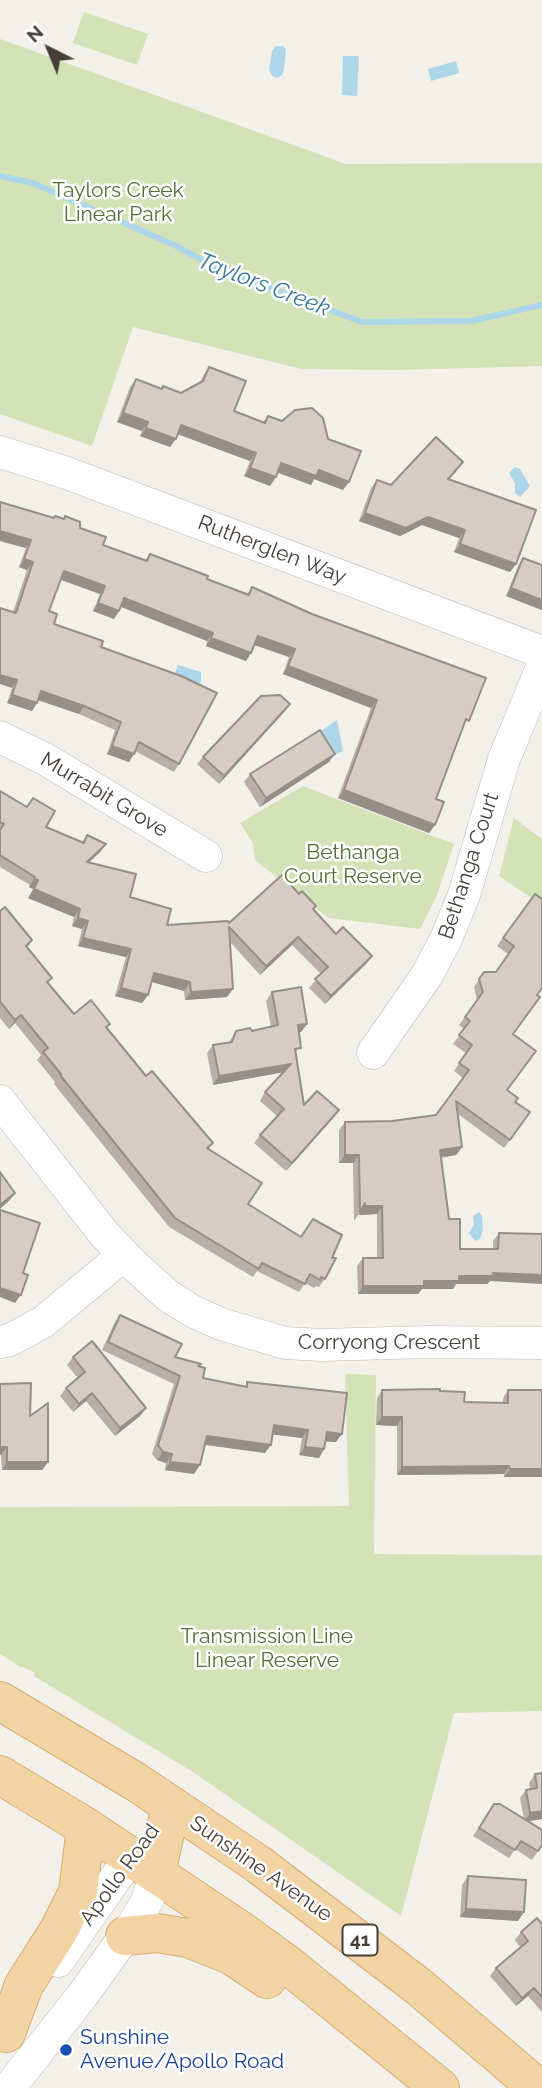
<!DOCTYPE html>
<html>
<head>
<meta charset="utf-8">
<style>
	body { margin:0 }
	#map { position:relative; width:542px; height:2088px; overflow:hidden; background:#f3efe9; font-family:Raleway,sans-serif }
	canvas { display:block }
	.north { position:absolute; left:14px; top:14px; width:70px; height:70px; -webkit-text-stroke:5px #fff; paint-order:stroke; rotate:317deg; font-size:19px; font-weight:700; line-height:28px; text-align:center; color:#453f38 }
	.north::after { content:''; display:block; margin:auto; width:24px; height:32px; background:#453f38; clip-path:polygon(50% 0,100% 100%,50% 72%,0 100%) }
</style>
</head>
<body>
<div id="map">
<canvas width="542" height="2088"></canvas>
<div class="north">N</div>
</div>
<script>
const c = document.querySelector('canvas').getContext('2d');
c.lineJoin = 'round';
function fill(path, color) { c.fillStyle = color; c.fill(path, 'evenodd'); }
const toPath = rows => new Path2D(rows.map(r => 'M' + r).join(''));
function stroke(path, color, width, dash) { c.strokeStyle = color; c.lineWidth = width; c.lineCap = dash ? 'butt' : 'round'; c.setLineDash(dash || []); c.stroke(path); }
function label(font, color, halo, rows, align = 'center') {
  c.font = font + ' Raleway,sans-serif'; c.lineWidth = 5; c.setLineDash([]); c.textBaseline = 'middle'; c.strokeStyle = halo; c.fillStyle = color; for (const [text, x, y, turn = 0] of rows) {
    c.save(); c.translate(x, y); c.rotate((+turn || 0) * Math.PI / 180); c.textAlign = isNaN(turn) ? turn : align; if (halo) c.strokeText(text, 0, 0); c.fillText(text, 0, 0); c.restore();
  }
}
const green = toPath([
	[84,12,148,34,137,65,73,43],
	[0,39,346,164,542,163,542,366,398,370,302,369,133,327,92,446,0,414],
	[303,786,454,844,437,895,420,929,329,918,255,860,253,843,240,823],
	[514,818,542,839,542,905,499,876],
	[345,1374,376,1375,374,1554,542,1555,542,1711,454,1713,401,1916,193,1772,34,1676,35,1673,23,1667,22,1668,0,1654,0,1507,349,1506]
]);
const water = toPath([
	[276,46,283,46,286,49,284,69,282,75,277,78,272,76,269,70,272,51],
	[343,56,359,56,357,96,342,95],
	[456,61,459,73,431,81,428,69],
	[515,467,520,469,530,486,520,497,515,493,515,483,509,473],
	[178,665,201,672,201,682,194,685,187,678,177,677,175,673],
	[337,720,343,751,333,756,321,731],
	[479,1212,482,1216,483,1230,480,1239,475,1241,469,1233,474,1224,473,1216]
]);
const stream = toPath([
	[0,176,33,183,174,245,219,269,362,322,471,321,542,305]
]);
const minor = toPath([
	[0,452,64,472,542,652],
	[0,737,45,759,206,856],
	[373,1053,427,975,446,939,464,895,504,759,542,667],
	[0,1101,105,1235,134,1265,167,1295,194,1312,221,1324,285,1343,322,1345,426,1342,542,1343],
	[0,1342,10,1340,43,1322,124,1255],
	[58,1961,131,1856],
	[9,2088,82,1996,133,1925,147,1901,156,1873]
]);
const major = toPath([
	[0,1701,136,1782,258,1864,418,1986,538,2088],
	[0,1775,86,1827,237,1928,288,1965,440,2088],
	[156,1873,171,1806],
	[125,1936,157,1933,188,1938,231,1955,267,1979],
	[6,2033,24,1985,59,1930,78,1892,86,1827]
]);
const wall = toPath([
	[209,367,234,411,263,422,268,416,328,439,343,490,314,479,311,485,278,472,270,486,244,476,250,461,177,434,170,447,140,436,142,431,117,422,130,387,136,379,161,388,163,386,181,393,200,382,203,376],
	[457,471,449,479,516,564,510,572,454,552,459,538,422,525,400,536,359,521,371,488,377,480,391,485],
	[65,516,103,545,145,560,150,554,207,579,247,594,252,587,464,729,463,728,436,799,435,825,429,833,338,798,371,708,283,674,289,657,254,645,246,661,206,646,207,641,121,607,114,619,93,611,100,594,61,580,49,611,54,624,101,647,179,764,174,772,135,751,129,762,107,754,115,730,79,714,38,700,32,711,7,703,12,688,13,612,27,570,19,567,26,548,0,541,54,518,63,519],
	[523,558,542,565,542,610,506,596,518,566],
	[290,704,284,712,219,784,197,764,203,757],
	[329,762,260,807,244,782,250,774],
	[0,791,46,827,82,842,87,835,106,844,100,852,89,862,130,897,167,925,229,923,314,910,336,934,372,956,366,964,325,1004,309,988,321,974,292,945,260,975,230,942,227,997,185,1000,184,991,152,982,148,995,142,1003,115,996,126,957,78,946,82,929,72,926,74,917,28,898,33,889,29,887,30,885,0,867],
	[535,894,537,995,513,1034,507,1090,515,1102,530,1112,504,1148,458,1114,462,1147,456,1155,441,1158,449,1219,460,1249,493,1249,493,1241,499,1233,542,1234,487,1284,456,1284,453,1289,422,1289,418,1294,358,1294,357,1266,363,1258,377,1258,377,1214,359,1215,359,1214,354,1221,353,1163,339,1163,339,1130,345,1122,392,1121,436,1115,463,1078,454,1071,466,1053,453,1044,464,1029,459,1025,477,1000,474,987,484,972,496,972,508,954,497,946],
	[0,911,32,940,27,948,48,983,74,1014,107,1028,146,1076,213,1143,208,1150,248,1204,332,1258,325,1279,319,1287,316,1286,314,1288,305,1283,299,1292,257,1271,253,1277,169,1227,54,1084,55,1082,37,1060,41,1055,15,1023,9,1029,0,1018],
	[272,992,307,1024,301,1032,299,1032,296,1055,304,1105,339,1110,333,1118,286,1171,254,1143,260,1135,277,1116,260,1101,265,1092,283,1072,213,1085,207,1053,213,1045,229,1042,236,1031,252,1031,271,1026,266,1001],
	[120,1315,175,1357,201,1364,199,1366,203,1378,245,1386,247,1382,336,1442,325,1441,324,1449,319,1458,299,1455,302,1438,273,1434,265,1453,205,1445,194,1474,165,1470,166,1463,157,1460,152,1454,174,1384,102,1350,114,1324],
	[73,1357,146,1408,140,1416,115,1436,86,1401,73,1412,60,1396,66,1388,78,1378,67,1365],
	[382,1390,440,1391,464,1402,503,1403,503,1398,508,1390,542,1390,542,1477,504,1477,504,1474,397,1475,397,1426,376,1425,377,1398],
	[30,1416,48,1462,42,1470,2,1470,1,1455,0,1455],
	[535,1774,542,1819,527,1821,542,1845,532,1860,515,1849,509,1858,473,1836,494,1804,524,1819,520,1798,526,1790,530,1789,529,1783],
	[468,1876,518,1921,460,1917,462,1885],
	[542,1924,542,2012,528,1996,516,2006,490,1976,496,1968,520,1947,515,1940,521,1932]
]);
const shadedWall = toPath([
	[123,413,148,422,142,431,117,422],
	[181,425,256,453,250,461,175,433],
	[146,428,176,439,170,447,140,436],
	[281,463,319,470,349,482,343,490,314,479,311,485,276,472],
	[250,468,276,477,270,486,244,476],
	[365,513,428,517,465,530,459,538,422,525,400,536,359,521],
	[0,531,31,540,26,548,0,541],
	[460,544,516,564,510,572,454,552],
	[24,559,33,562,27,570,19,567],
	[64,571,105,586,100,594,59,579],
	[511,588,542,600,542,610,506,596],
	[124,598,213,633,207,641,119,606],
	[98,603,119,611,114,619,93,611],
	[258,636,295,649,289,657,252,644],
	[211,638,251,653,246,661,206,646],
	[288,666,377,700,371,708,283,674],
	[0,675,17,680,12,688,0,684],
	[41,691,84,706,79,714,35,699],
	[12,695,37,703,32,711,7,703],
	[290,704,284,712,219,784,224,776],
	[112,746,134,754,129,762,107,754],
	[335,754,329,762,260,807,266,798],
	[344,790,435,825,429,833,338,798],
	[106,844,100,852,81,870,87,862],
	[34,879,38,880,33,889,29,887],
	[34,889,80,909,74,917,28,898],
	[78,918,88,921,82,929,72,926],
	[298,937,292,945,260,975,266,966],
	[83,938,131,949,126,957,78,946],
	[372,956,366,964,325,1004,331,996],
	[154,973,190,982,184,991,148,981],
	[121,988,148,995,142,1003,115,996],
	[233,989,227,997,185,1000,191,992],
	[21,1015,15,1023,9,1029,15,1020],
	[307,1024,301,1032,292,1034,298,1025],
	[291,1064,285,1072,213,1085,219,1076],
	[339,1110,333,1118,286,1171,292,1163],
	[462,1147,456,1155,434,1158,440,1150],
	[345,1155,359,1155,353,1163,339,1163],
	[15,1193,10,1200,0,1209,0,1205],
	[365,1206,382,1206,377,1214,359,1215],
	[493,1273,542,1275,542,1284,490,1281,487,1284,456,1284,453,1289,422,1289,418,1294,358,1294,363,1286,424,1281],
	[0,1288,21,1295,15,1303,0,1297],
	[92,1393,86,1401,73,1412,79,1404],
	[146,1408,140,1416,115,1436,120,1428],
	[382,1417,402,1417,397,1426,376,1425],
	[274,1425,308,1430,302,1438,268,1434],
	[327,1432,342,1434,336,1442,321,1441],
	[207,1436,271,1445,265,1453,201,1444],
	[0,1447,7,1447,1,1455,0,1455],
	[305,1447,324,1449,319,1458,299,1455],
	[163,1452,172,1454,166,1463,157,1460],
	[7,1462,48,1462,42,1470,2,1470],
	[170,1462,200,1465,194,1474,165,1470],
	[509,1466,504,1474,397,1475,402,1467],
	[510,1469,542,1469,542,1477,504,1477],
	[542,1811,542,1819,524,1822,530,1813],
	[466,1909,524,1912,518,1921,460,1917],
	[534,1988,528,1996,516,2006,522,1998]
]);
const building = toPath([
	[209,367,246,381,234,411,265,423,268,416,282,421,295,410,312,408,323,418,328,439,361,451,349,482,319,470,316,476,281,463,276,477,250,468,256,453,181,425,176,439,146,428,148,422,123,413,136,379,162,389,163,386,181,393,203,381,209,367],
	[436,437,463,462,448,479,536,510,516,564,460,544,465,530,428,517,406,528,365,513,377,480,391,485,436,437],
	[0,502,54,518,55,516,64,519,65,516,80,522,80,528,106,537,103,545,147,561,150,554,208,576,207,579,249,595,252,587,312,614,486,678,469,721,466,719,436,799,444,802,435,825,344,790,377,700,288,666,295,649,258,636,251,653,211,638,213,633,124,598,119,611,98,603,105,586,64,571,49,611,57,614,54,624,103,641,101,647,181,676,217,693,179,764,139,742,134,754,112,746,121,722,84,706,41,691,37,703,12,695,17,680,0,675,0,608,16,613,33,562,24,559,31,540,0,531,0,502],
	[523,558,542,565,542,600,511,588,523,558],
	[280,695,290,704,224,776,203,757,261,696,280,695],
	[320,730,335,754,266,798,250,774,320,730],
	[0,791,27,807,33,798,55,811,46,827,84,843,87,835,106,844,87,862,136,874,130,897,171,909,167,925,228,921,229,923,282,875,299,894,302,891,316,906,313,909,336,934,343,927,372,956,331,996,315,979,328,967,298,937,266,966,229,927,233,989,191,992,190,982,154,973,148,995,121,988,131,949,83,938,88,921,78,918,80,909,34,889,38,880,34,879,35,877,0,855,0,830,4,824,0,822,0,791],
	[535,894,542,899,542,988,537,995,540,997,513,1034,536,1051,507,1090,518,1098,515,1102,530,1112,510,1140,456,1101,462,1147,440,1150,449,1219,460,1219,460,1249,498,1249,499,1233,542,1234,542,1275,493,1273,493,1276,459,1276,459,1281,424,1281,424,1286,363,1286,363,1258,383,1258,382,1206,365,1206,365,1203,360,1212,359,1155,345,1155,345,1122,392,1121,436,1115,469,1070,459,1063,472,1045,459,1035,470,1021,465,1017,483,992,479,979,484,972,496,972,514,946,503,938,535,894],
	[5,907,32,940,26,946,52,978,47,982,74,1014,91,1000,110,1024,106,1027,146,1076,152,1071,213,1143,207,1148,262,1183,248,1204,301,1237,313,1219,342,1235,332,1258,336,1258,325,1279,321,1277,320,1280,310,1274,305,1284,262,1263,259,1269,175,1218,60,1075,61,1074,43,1052,48,1048,21,1015,15,1020,0,1002,0,911,5,907],
	[301,987,307,1024,298,1025,301,1048,295,1049,304,1105,317,1091,339,1110,292,1163,260,1135,284,1109,265,1092,291,1064,219,1076,213,1045,232,1042,236,1031,250,1028,252,1031,278,1025,272,992,301,987],
	[0,1172,15,1193,0,1205,0,1172],
	[0,1210,40,1223,23,1273,28,1275,21,1295,0,1288,0,1210],
	[120,1315,182,1344,175,1357,201,1364,198,1366,205,1368,203,1378,247,1387,247,1382,347,1393,342,1434,327,1432,324,1449,305,1447,308,1430,274,1425,271,1445,207,1436,200,1465,170,1462,172,1454,163,1452,158,1445,180,1376,108,1342,120,1315],
	[92,1341,146,1408,120,1428,92,1393,79,1404,66,1388,85,1372,73,1357,92,1341],
	[31,1383,30,1416,48,1403,48,1462,7,1462,7,1447,0,1447,0,1384,31,1383],
	[440,1389,440,1391,465,1392,464,1402,508,1403,508,1390,542,1390,542,1469,510,1469,509,1466,402,1467,402,1417,382,1417,382,1390,440,1389],
	[542,1773,542,1811,530,1813,526,1790,537,1788,535,1774,542,1773],
	[494,1804,500,1804,542,1830,542,1845,538,1851,521,1841,515,1850,479,1828,494,1804],
	[468,1876,526,1880,524,1912,466,1909,468,1876],
	[537,1918,542,1924,542,1997,534,1988,522,1998,496,1968,528,1941,521,1932,537,1918]
]);
const markers = [
	[66,2050,7,"#1a4fb4"]
];
const shields = [
	[360,1940,35]
];
const shieldNames = [
	["41",360,1940]
];
const parkNames = [
	["Taylors Creek",118,191],
	["Linear Park",118,215],
	["Bethanga",353,853],
	["Court Reserve",353,877],
	["Transmission Line",267,1637],
	["Linear Reserve",267,1661]
];
const streetNames = [
	["Rutherglen Way",272,550,21],
	["Murrabit Grove",104,795,31],
	["Bethanga Court",469,866,-72],
	["Corryong Crescent",389,1343],
	["Sunshine Avenue",261,1869,35],
	["Apollo Road",120,1875,-54]
];
const transitNames = [
	["Sunshine",80,2038],
	["Avenue/Apollo Road",80,2062]
];
const waterNames = [
	["Taylors Creek",264,285,21]
];
fill(green, '#d3e2b7');
fill(water, '#add6e8');
stroke(stream, '#add6e8', 6);
stroke(minor, '#c0b8b0', 33);
stroke(major, '#d6ae74', 40);
stroke(minor, '#fff', 32);
stroke(major, '#f2d3a3', 38);
fill(wall, '#b8afa8');
fill(shadedWall, '#968f88');
fill(building, '#d6ccc3');
stroke(building, '#968f88', 2);
for (const [x, y, r, color] of markers) { const dot = new Path2D(); dot.arc(x, y, r, 0, 2 * Math.PI); c.fillStyle = color; c.fill(dot); stroke(dot, '#fff', 2.5); }
for (const [x, y, w] of shields) { const box = new Path2D(); box.roundRect(x - w / 2, y - 15.5, w, 31, 5); c.fillStyle = '#fff'; c.fill(box); stroke(box, '#453f38', 2); }
label('bold 19px', '#453f38', null, shieldNames);
label('21px', '#517032', '#fff', parkNames);
label('21px', '#453f38', '#fff', streetNames);
label('21px', '#164399', '#fff', transitNames, 'left');
label('italic 23px', '#3a7896', '#fff', waterNames);
</script>
</body>
</html>
